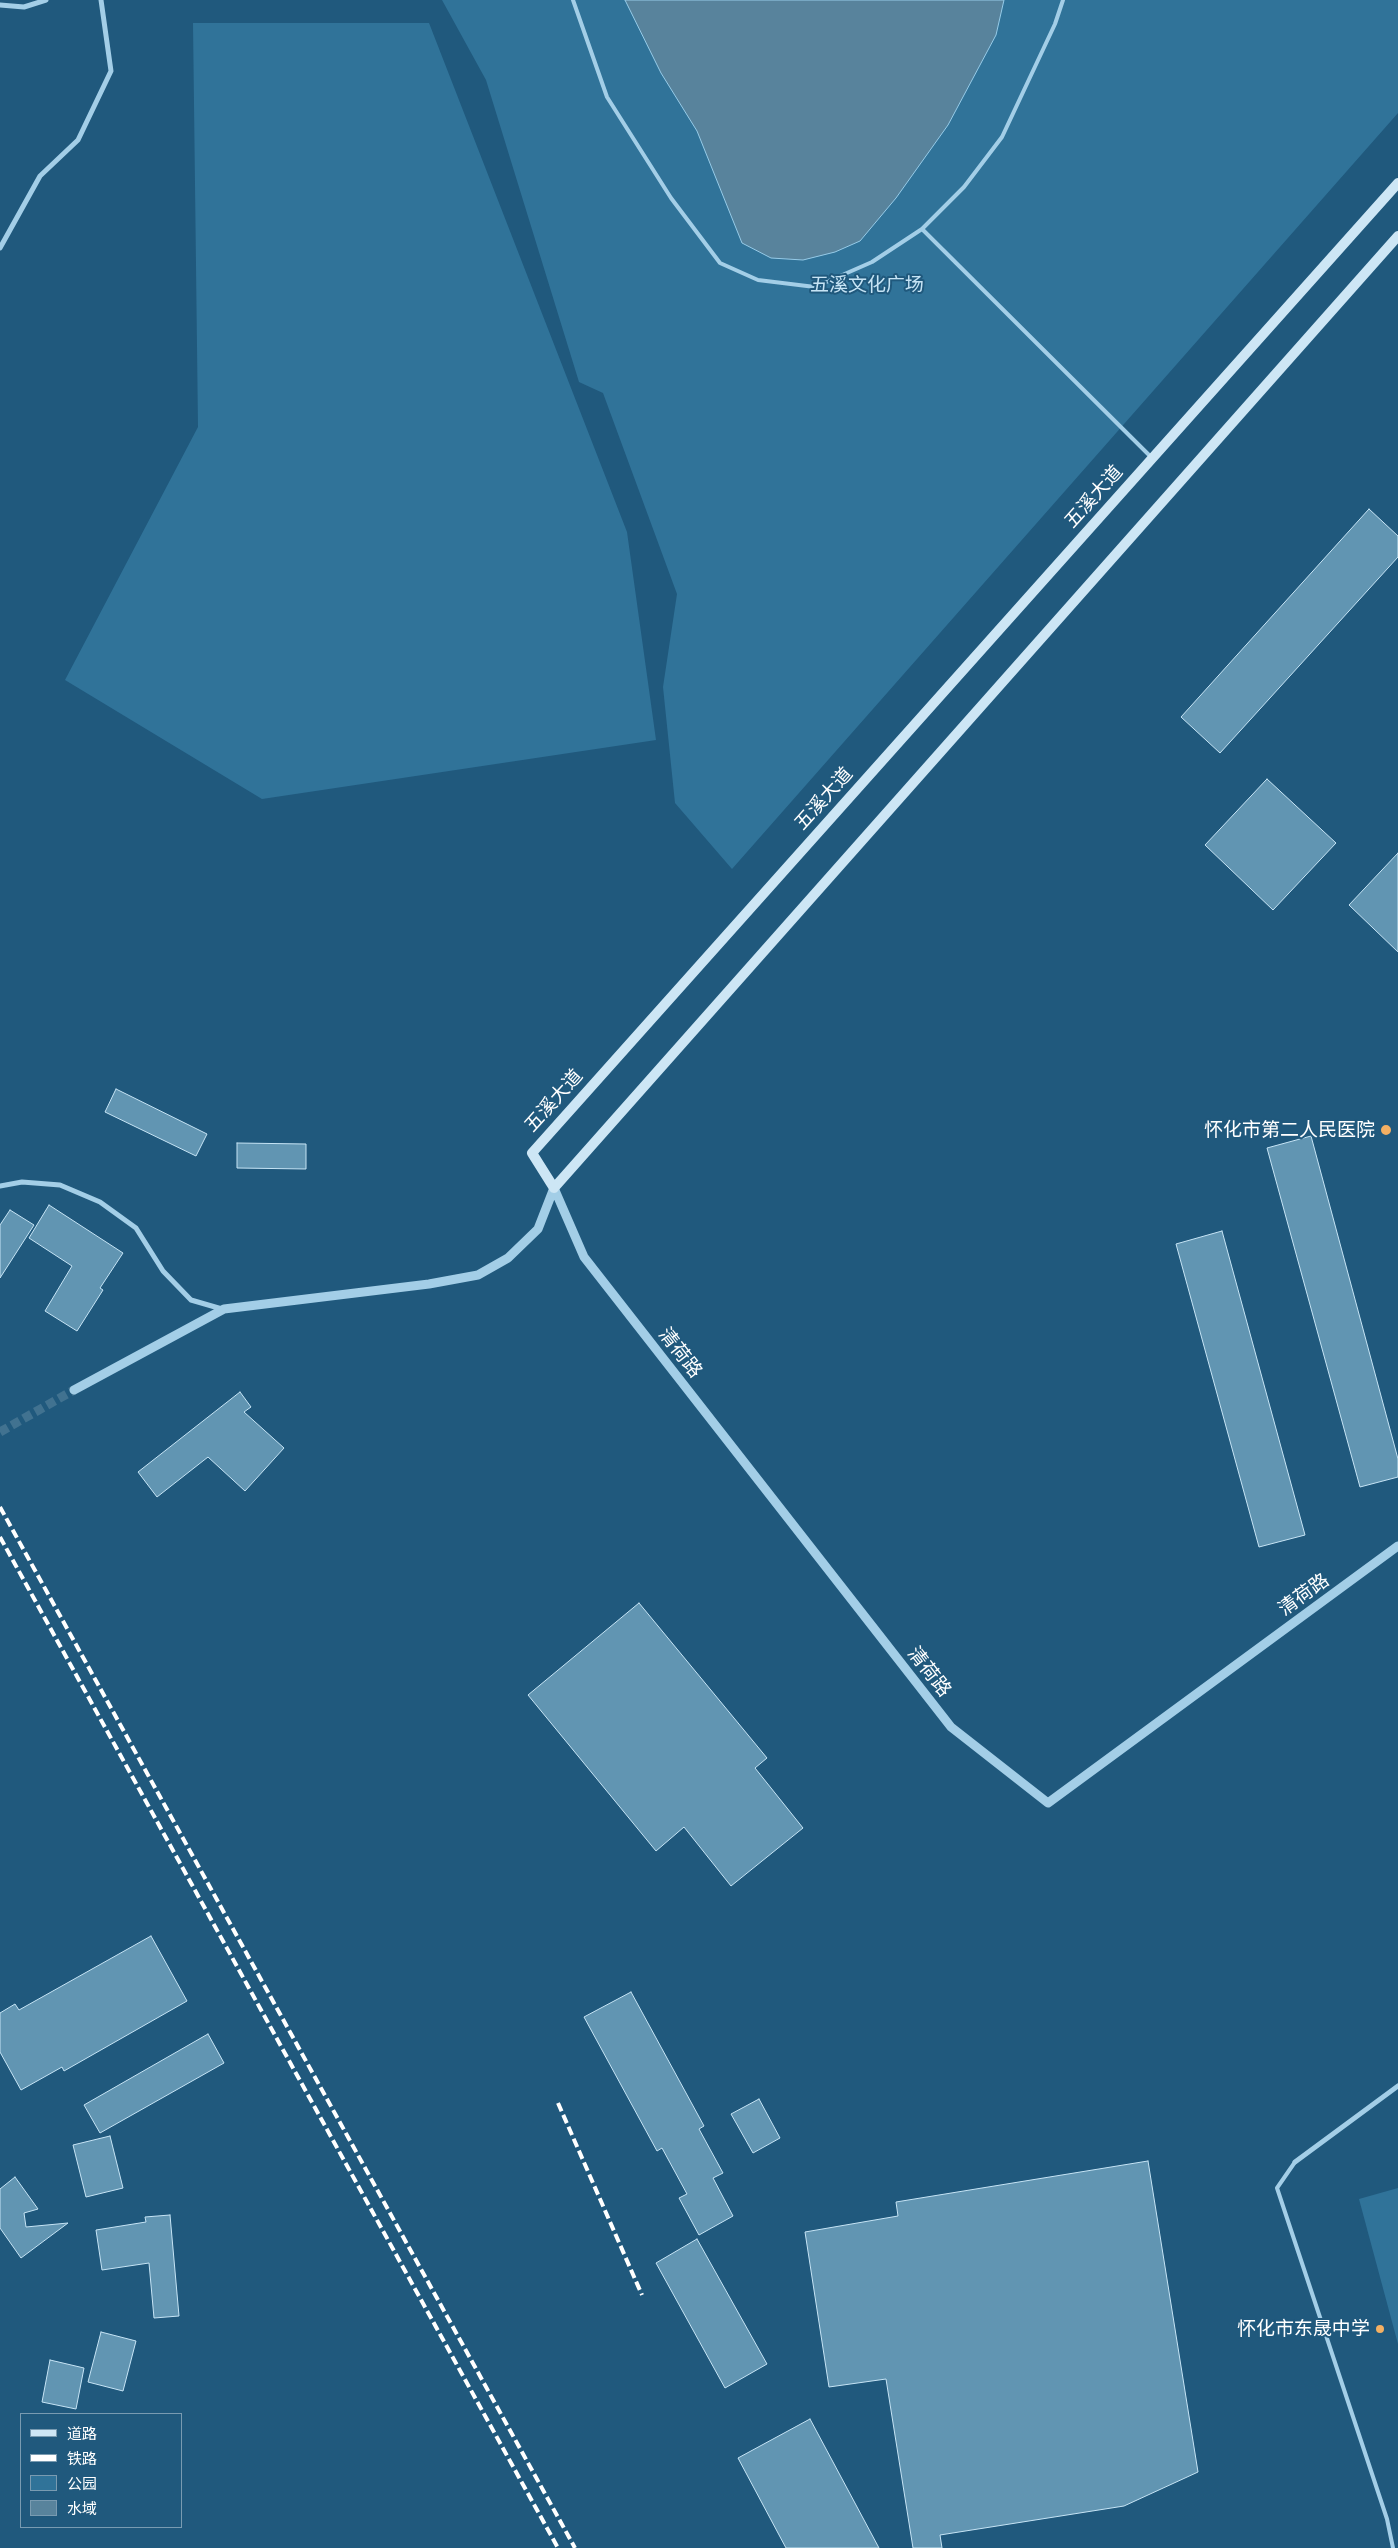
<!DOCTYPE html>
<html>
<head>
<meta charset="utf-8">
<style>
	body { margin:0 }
	#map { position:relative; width:1398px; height:2548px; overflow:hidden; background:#20597d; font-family:Figtree,"Noto Sans SC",sans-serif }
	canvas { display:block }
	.legend { position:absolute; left:20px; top:2413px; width:162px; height:115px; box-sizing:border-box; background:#20597d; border:1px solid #799bb1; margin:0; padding:6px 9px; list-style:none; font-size:15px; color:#fff }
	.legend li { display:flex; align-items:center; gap:10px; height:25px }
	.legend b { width:25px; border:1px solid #799bb1 }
</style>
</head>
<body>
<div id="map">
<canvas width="1398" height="2548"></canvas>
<ul class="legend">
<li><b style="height:6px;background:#cde6f5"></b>道路</li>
<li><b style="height:6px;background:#fff"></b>铁路</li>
<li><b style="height:14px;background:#307399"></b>公园</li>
<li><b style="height:14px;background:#58839c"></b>水域</li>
</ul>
</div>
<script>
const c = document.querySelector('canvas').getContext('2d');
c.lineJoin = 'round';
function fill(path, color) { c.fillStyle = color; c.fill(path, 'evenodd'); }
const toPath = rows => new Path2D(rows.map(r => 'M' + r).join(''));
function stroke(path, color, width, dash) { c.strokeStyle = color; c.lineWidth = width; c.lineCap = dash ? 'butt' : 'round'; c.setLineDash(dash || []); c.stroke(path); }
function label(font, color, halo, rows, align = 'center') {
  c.font = font + ' Figtree,"Noto Sans SC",sans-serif'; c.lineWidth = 4; c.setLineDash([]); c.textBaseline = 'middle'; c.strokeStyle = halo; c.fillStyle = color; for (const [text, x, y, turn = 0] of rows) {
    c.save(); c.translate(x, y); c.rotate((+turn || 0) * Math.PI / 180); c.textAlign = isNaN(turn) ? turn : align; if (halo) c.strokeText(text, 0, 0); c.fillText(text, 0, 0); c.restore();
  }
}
const green = toPath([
	[442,0,1398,0,1398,113,732,869,675,803,663,687,677,594,603,393,579,382,486,80],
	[193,23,429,23,627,532,656,740,262,799,65,680,198,427],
	[1398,2188,1398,2344,1359,2199]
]);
const water = toPath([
	[625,0,1004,0,996,35,948,125,896,198,860,241,835,252,803,260,771,258,742,243,697,131,661,73,625,0]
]);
const building = toPath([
	[1369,509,1398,536,1398,557,1220,753,1181,717,1369,509],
	[1267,779,1336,843,1273,910,1205,845,1267,779],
	[1398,853,1398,952,1349,905,1398,853],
	[116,1089,207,1134,196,1156,105,1112,116,1089],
	[1311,1136,1398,1459,1398,1477,1360,1487,1267,1148,1311,1136],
	[237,1143,306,1144,306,1169,237,1168,237,1143],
	[49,1205,123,1253,100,1288,103,1290,77,1331,45,1311,72,1266,29,1238,49,1205],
	[10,1210,34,1225,0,1278,0,1225,10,1210],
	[1222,1231,1305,1535,1259,1547,1176,1244,1222,1231],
	[240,1392,251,1407,244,1412,284,1448,245,1491,208,1457,157,1497,138,1472,240,1392],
	[639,1603,767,1758,755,1768,803,1828,731,1886,684,1827,656,1851,528,1695,639,1603],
	[151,1936,187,2001,64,2071,62,2067,21,2090,0,2052,0,2013,15,2004,19,2010,151,1936],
	[631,1992,704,2126,699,2129,723,2173,713,2178,733,2216,699,2235,679,2198,687,2194,662,2148,657,2151,584,2017,631,1992],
	[208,2034,224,2063,100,2133,84,2105,208,2034],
	[759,2099,780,2138,753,2153,731,2114,759,2099],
	[110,2136,123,2188,86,2197,73,2145,110,2136],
	[1148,2161,1198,2472,1124,2506,940,2535,942,2548,913,2548,886,2379,829,2387,805,2232,898,2216,896,2202,1148,2161],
	[15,2177,38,2209,24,2213,26,2227,68,2223,21,2258,0,2228,0,2189,15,2177],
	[170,2215,179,2316,154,2318,149,2263,102,2270,96,2230,146,2222,145,2217,170,2215],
	[697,2239,767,2364,725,2388,656,2263,697,2239],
	[101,2332,136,2341,123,2391,88,2382,101,2332],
	[50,2360,84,2368,76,2409,42,2402,50,2360],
	[810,2419,879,2548,786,2548,738,2458,810,2419]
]);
const tertiaryTunnel = toPath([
	[0,1432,74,1390]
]);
const service = toPath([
	[573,0,607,97,671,198,720,263,758,280,815,287,872,262,922,229,964,187,1002,137,1055,24,1063,0],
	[922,229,1152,458],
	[1295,2162,1277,2188,1387,2519,1393,2548]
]);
const minor = toPath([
	[0,5,24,7,46,0],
	[0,248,40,176,78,140,111,71,101,0],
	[0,1186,22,1182,60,1185,100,1202,136,1228,163,1271,191,1300,222,1309],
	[1295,2162,1398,2086]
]);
const tertiary = toPath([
	[554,1188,584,1257,951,1727,1048,1803,1398,1546],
	[74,1390,224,1309,429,1284,478,1275,508,1258,538,1229,554,1188]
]);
const secondary = toPath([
	[1398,183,532,1153,554,1188,1398,236]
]);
const rail = toPath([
	[0,1507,575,2548],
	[0,1537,558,2548],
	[558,2103,642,2295]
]);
const markers = [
	[1386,1130,6,"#f4b063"],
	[1380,2329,5,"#f4b063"]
];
const parkNames = [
	["五溪文化广场",867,285]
];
const streetNames = [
	["五溪大道",1094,497,-48],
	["五溪大道",824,799,-48],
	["五溪大道",554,1101,-48],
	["清荷路",680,1353,52],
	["清荷路",1304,1595,-36],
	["清荷路",929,1672,52]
];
const poiNames = [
	["怀化市第二人民医院",1375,1130],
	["怀化市东晟中学",1370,2329]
];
fill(green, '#307399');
fill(water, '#58839c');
stroke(water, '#96cbe8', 1);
fill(building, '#6195b2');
stroke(building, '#c6e4f5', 1);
stroke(tertiaryTunnel, '#417290', 9, [9, 4.5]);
stroke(service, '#a3cee7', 4);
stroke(minor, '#a3cee7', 5);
stroke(tertiary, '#a3cee7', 9);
stroke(secondary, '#cde6f5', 10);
stroke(rail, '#fff', 4, [9, 4]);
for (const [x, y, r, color] of markers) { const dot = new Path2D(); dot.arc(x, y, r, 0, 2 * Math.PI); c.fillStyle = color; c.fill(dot); stroke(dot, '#20597d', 2); }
label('19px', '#c6e4f5', '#20597d', parkNames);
label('19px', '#fff', '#20597d', streetNames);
label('19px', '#fff', '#20597d', poiNames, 'right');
</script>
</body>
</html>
